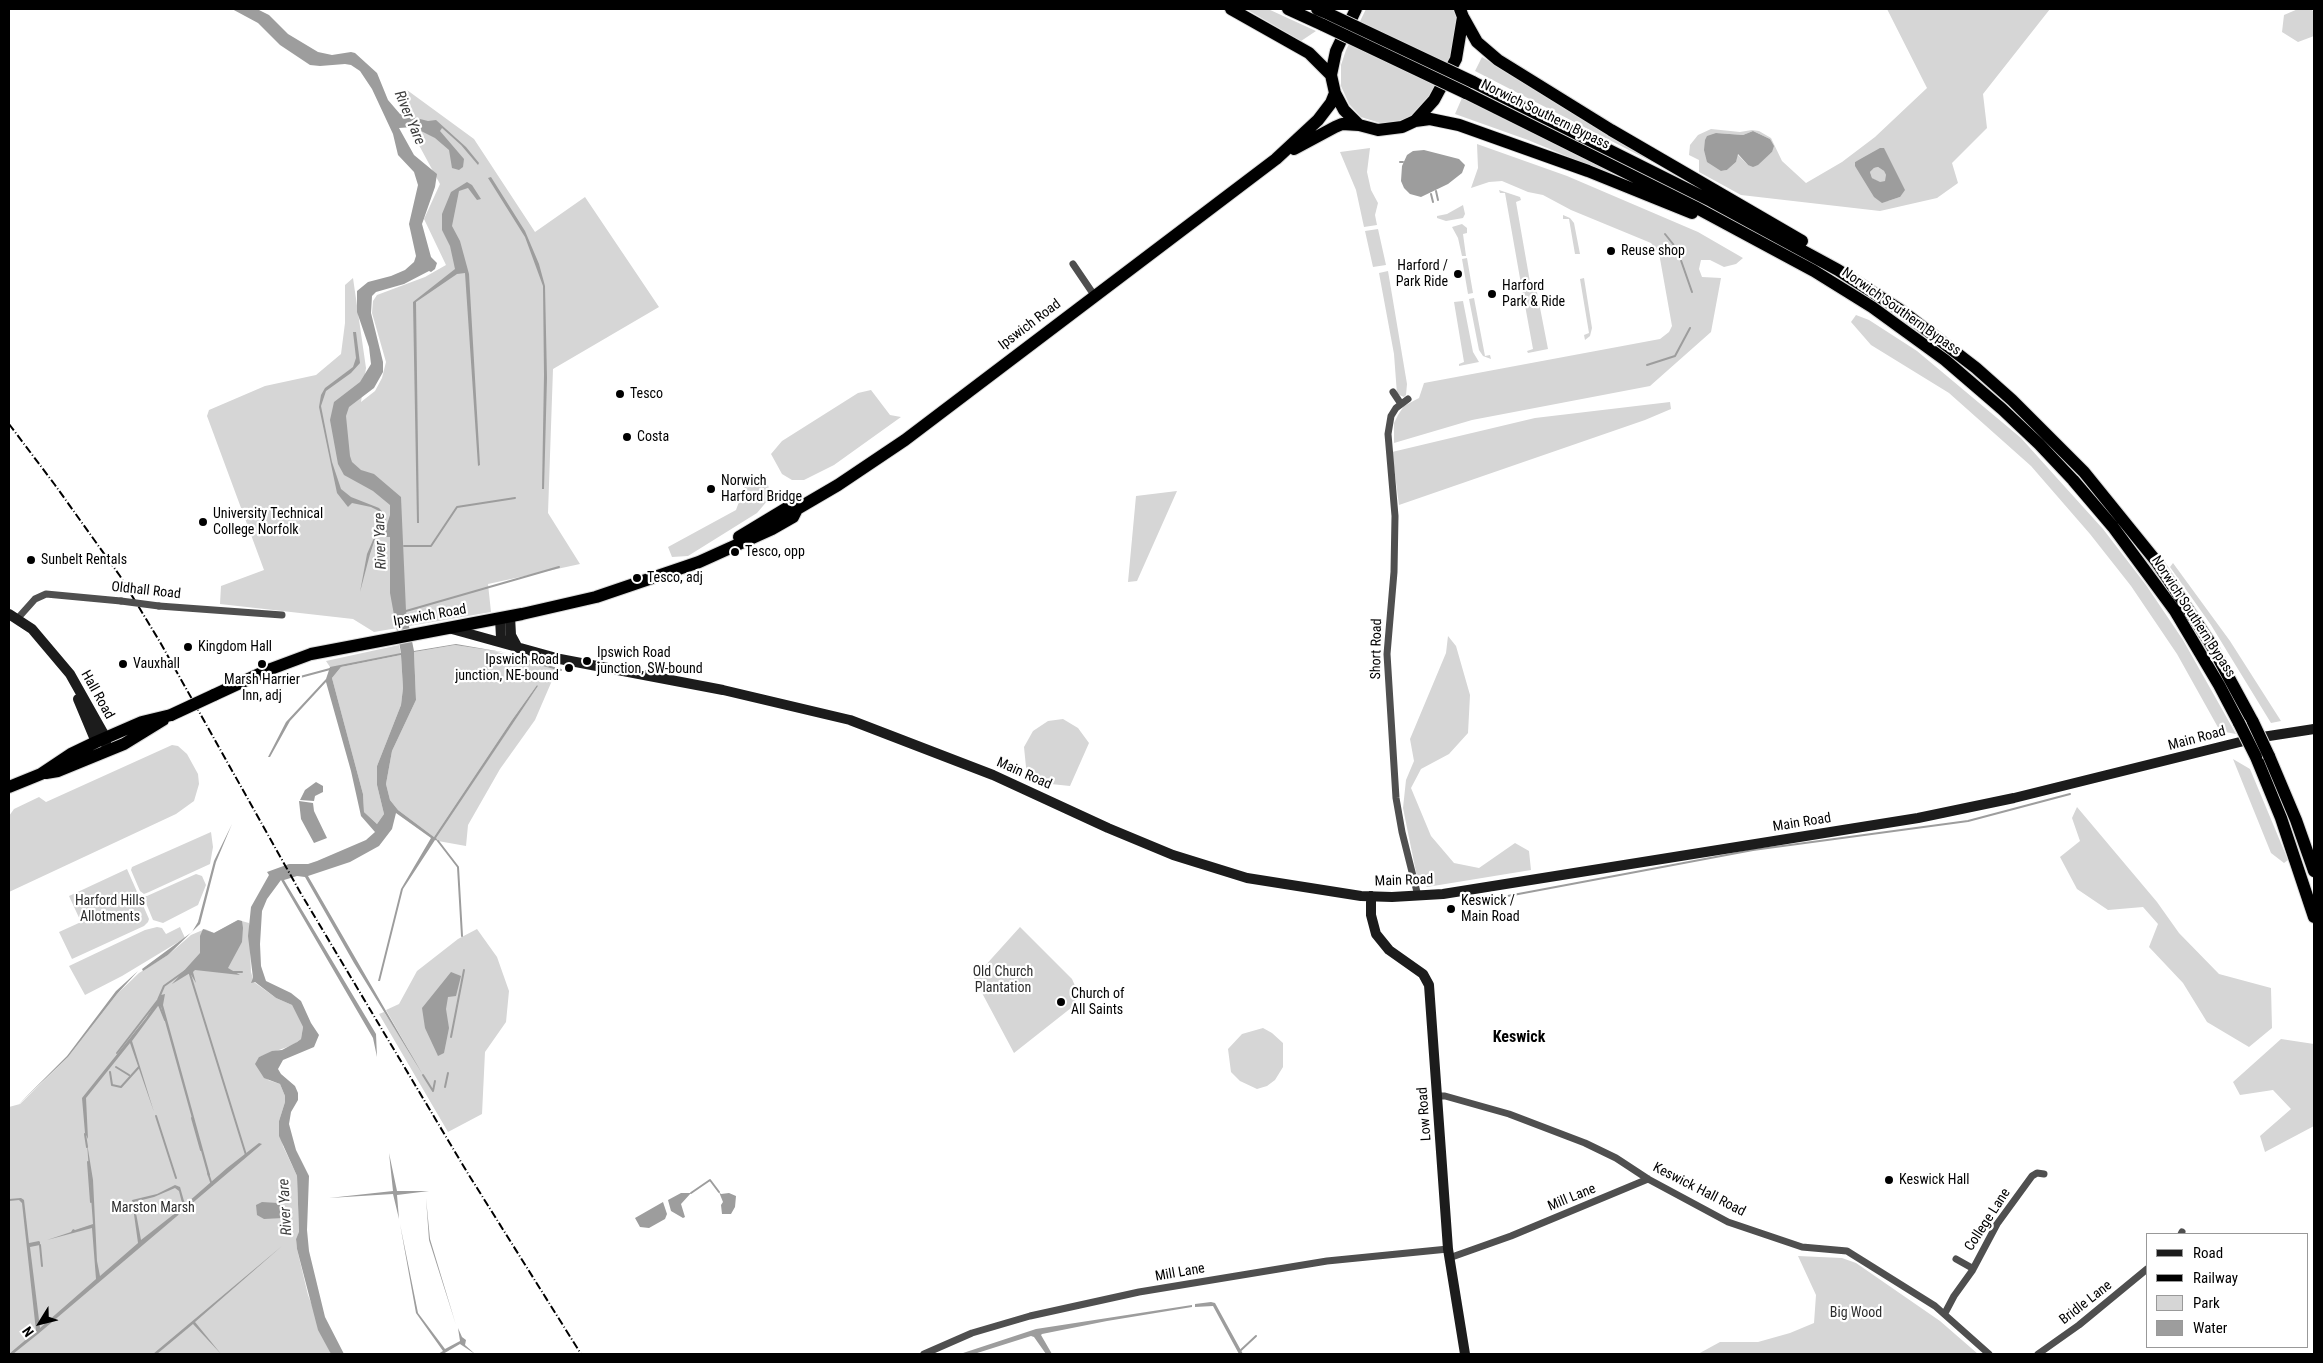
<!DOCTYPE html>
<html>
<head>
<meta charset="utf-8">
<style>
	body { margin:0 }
	#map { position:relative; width:2323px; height:1363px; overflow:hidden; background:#fff; font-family:"Roboto Condensed",sans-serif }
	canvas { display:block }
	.frame { position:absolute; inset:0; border:10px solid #000; pointer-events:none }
	.legend { position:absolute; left:2146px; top:1233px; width:162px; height:115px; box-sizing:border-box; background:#fff; border:1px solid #999; margin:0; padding:6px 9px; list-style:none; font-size:15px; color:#000 }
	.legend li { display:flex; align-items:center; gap:10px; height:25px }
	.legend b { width:25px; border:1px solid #999 }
	.north { position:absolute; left:15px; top:1298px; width:50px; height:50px; -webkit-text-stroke:4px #fff; paint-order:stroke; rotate:234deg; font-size:14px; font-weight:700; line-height:20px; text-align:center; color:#000 }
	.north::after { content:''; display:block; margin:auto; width:18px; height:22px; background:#000; clip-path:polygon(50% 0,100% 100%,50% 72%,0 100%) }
</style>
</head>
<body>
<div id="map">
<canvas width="2323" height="1363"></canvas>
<div class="frame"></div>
<ul class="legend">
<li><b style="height:6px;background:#1c1c1c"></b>Road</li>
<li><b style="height:6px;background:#000"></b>Railway</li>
<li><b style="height:14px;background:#d6d6d6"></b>Park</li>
<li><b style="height:14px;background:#9d9d9d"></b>Water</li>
</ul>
<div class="north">N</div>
</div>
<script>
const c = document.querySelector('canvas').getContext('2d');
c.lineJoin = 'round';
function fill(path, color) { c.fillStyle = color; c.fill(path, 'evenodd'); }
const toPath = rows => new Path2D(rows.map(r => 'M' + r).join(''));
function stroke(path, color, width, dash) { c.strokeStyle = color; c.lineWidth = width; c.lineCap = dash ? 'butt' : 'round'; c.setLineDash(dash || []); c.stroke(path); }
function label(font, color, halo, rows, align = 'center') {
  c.font = font + ' "Roboto Condensed",sans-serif'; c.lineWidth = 4.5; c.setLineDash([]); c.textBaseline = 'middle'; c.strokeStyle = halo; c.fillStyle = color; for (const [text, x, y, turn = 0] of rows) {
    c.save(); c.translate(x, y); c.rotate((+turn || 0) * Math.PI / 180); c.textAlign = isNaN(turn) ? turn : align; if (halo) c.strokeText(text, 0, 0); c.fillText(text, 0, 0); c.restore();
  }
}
const green = toPath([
	[1246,9,1268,9,1316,31,1301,41],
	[1366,9,1454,9,1456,14,1458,26,1453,55,1442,78,1421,110,1405,121,1383,124,1361,117,1349,104,1341,86,1341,65,1346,50],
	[1887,9,2050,9,1983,94,1987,128,1952,163,1958,183,1937,198,1880,211,1741,195,1699,172,1699,160,1689,155,1690,145,1698,135,1711,129,1740,132,1752,130,1759,131,1771,138,1782,161,1806,183,1842,162,1875,137,1927,88],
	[1753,131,1770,139,1772,152,1760,162,1748,165,1737,154,1736,162,1727,170,1721,171,1716,133,1743,135],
	[1884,149,1900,197,1888,201,1855,162],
	[2298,9,2311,9,2314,12,2314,36,2298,42,2282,32,2284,15],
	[1482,57,1497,66,1701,187,1475,71],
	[407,90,474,139,535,232,585,197,659,307,553,369,548,513,580,564,488,584,491,612,374,632,353,619,220,604,221,586,264,570,207,416,209,410,265,386,316,375,341,354,345,323,345,285,353,278,366,368,361,402,375,391,382,378,386,362,372,313,373,301,377,295,425,277,446,265,424,219,440,184,414,136],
	[1462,98,1650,191,1528,140,1455,114],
	[1477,144,1567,176,1698,232,1743,258,1736,264,1724,267,1710,260,1701,260,1699,269,1702,277,1721,278,1711,332,1650,386,1472,420,1394,443,1394,423,1398,415,1404,406,1419,398,1424,383,1660,339,1669,332,1672,326,1659,253,1651,243,1571,210,1543,195,1528,192,1502,181,1489,182,1471,188,1478,168],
	[1370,148,1367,172,1371,190,1378,203,1375,215,1377,225,1364,227,1356,190,1340,152],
	[1878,167,1884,171,1886,175,1886,181,1880,183,1872,178,1870,172,1874,168],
	[1499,190,1520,197,1521,200,1516,202,1530,282,1521,284,1505,193,1500,193],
	[1463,205,1465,214,1463,218,1446,221,1437,218,1437,216,1447,214],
	[1563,215,1570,218,1574,223,1580,254,1575,254,1569,219,1563,219],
	[1462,224,1467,228,1467,233,1463,234,1466,256,1462,256,1458,238,1452,227],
	[1378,229,1386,265,1373,267,1365,231],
	[1467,258,1473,293,1468,294,1462,259],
	[1388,271,1407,384,1406,395,1404,397,1397,394,1394,354,1379,273],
	[1584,278,1592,328,1590,336,1585,340,1584,335,1589,333,1580,279],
	[1536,287,1548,349,1528,353,1527,351,1533,349,1522,289],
	[1474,298,1485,356,1490,355,1491,359,1483,356,1479,350,1469,299],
	[1463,301,1473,352,1479,362,1459,366,1459,364,1464,362,1454,302],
	[1856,315,1869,320,1917,351,2021,438,2056,477,2103,529,2146,585,2183,640,2236,734,2220,731,2177,654,2131,586,2090,534,2031,466,1949,393,1871,345,1851,322],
	[871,390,890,415,901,417,834,465,804,480,792,480,782,474,771,454,782,441,858,393],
	[1670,402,1671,409,1645,420,1399,505,1392,452,1535,418],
	[754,476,759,477,768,485,770,493,768,500,757,513,688,556,672,557,668,547,736,510,747,480],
	[1177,491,1137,581,1128,582,1136,496],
	[2173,563,2230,641,2281,721,2271,723,2211,625,2170,567],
	[1448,636,1456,646,1470,695,1468,733,1449,754,1421,769,1411,788,1431,836,1454,863,1479,868,1515,843,1529,851,1531,870,1427,887,1417,877,1403,808,1406,780,1414,761,1410,739,1446,653],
	[399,645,401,654,335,667,330,667,326,661],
	[455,645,494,651,557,669,535,720,500,769,468,825,466,846,438,841,435,838,538,686,537,685,512,720,434,837,398,810,390,800,386,784,392,751,416,700,414,652],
	[401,655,403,688,401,705,377,766,377,785,384,814,377,824,364,812,363,794,332,678,341,667],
	[1063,719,1078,728,1089,743,1070,786,1051,784,1033,779,1026,767,1024,747,1033,731,1048,721],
	[172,745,178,746,187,754,198,774,199,784,194,801,176,814,9,892,9,816,14,809,39,797,46,802],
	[2233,759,2250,769,2288,860,2284,863,2271,853],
	[2077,807,2157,902,2179,933,2219,974,2271,988,2272,1028,2249,1047,2207,1022,2183,983,2149,947,2158,924,2143,907,2108,910,2077,889,2060,857,2080,841,2072,818],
	[211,832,213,847,210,864,149,892,144,894,140,891,131,870,132,867],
	[127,869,149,919,148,922,144,926,72,959,59,932,81,922,69,896],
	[196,874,202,876,206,885,198,905,163,923,153,920,143,896,147,896],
	[238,920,249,923,251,972,254,982,276,998,292,1005,303,1027,301,1039,293,1045,259,1057,268,1080,280,1084,285,1096,285,1102,279,1121,283,1146,297,1176,299,1233,296,1239,297,1249,308,1295,331,1354,9,1354,9,1107,20,1104,68,1057,117,994,139,973,168,955,191,935,205,929,214,933],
	[157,927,162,928,166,934,180,927,185,938,122,976,85,995,69,966,145,930],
	[1020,927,1072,979,1076,988,1074,993,1075,1002,1071,1008,1014,1053,974,978],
	[477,929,497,957,509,991,506,1022,485,1052,482,1114,448,1132,379,1014,384,1012,412,1056,386,1010,399,1004,417,971,458,939],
	[1263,1028,1272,1033,1283,1043,1283,1067,1275,1080,1267,1086,1257,1089,1240,1081,1231,1072,1228,1049,1242,1034],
	[2281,1039,2314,1044,2314,1126,2265,1152,2260,1136,2291,1109,2273,1090,2240,1095,2233,1082],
	[1798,1256,1842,1258,1856,1263,1940,1321,1978,1354,1698,1354,1720,1342,1758,1342,1790,1333,1814,1323,1816,1295]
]);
const water = toPath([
	[232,9,257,9,269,15,288,34,318,52,332,55,351,52,355,53,377,73,388,100,400,114,428,121,436,120,466,147,479,163,478,165,461,145,442,128,440,131,464,159,463,167,459,170,452,168,449,150,435,138,413,127,399,128,414,155,437,174,435,187,422,224,431,257,437,263,435,269,431,272,429,271,404,284,376,292,372,296,371,313,383,362,383,372,374,388,349,407,346,416,350,456,352,462,361,470,374,474,401,497,406,611,414,651,456,644,508,653,455,645,414,652,416,700,392,751,386,784,390,800,398,810,434,837,512,720,537,685,538,686,436,838,438,841,435,840,403,889,380,981,378,981,401,889,431,838,396,813,392,829,379,846,350,862,308,876,423,1075,354,963,305,877,297,876,284,880,376,1034,377,1057,373,1038,281,880,267,899,262,911,260,944,261,966,266,981,291,993,301,1001,311,1023,319,1035,314,1047,283,1060,278,1069,281,1074,295,1086,298,1093,298,1100,291,1112,289,1124,296,1150,309,1176,307,1230,309,1251,325,1317,344,1354,331,1354,318,1330,297,1249,296,1239,299,1232,297,1176,279,1136,279,1121,285,1102,285,1096,280,1084,264,1078,255,1064,259,1057,272,1051,282,1050,297,1042,301,1039,303,1027,292,1005,276,998,255,982,251,983,253,978,248,936,251,907,269,875,267,872,289,864,308,864,317,861,366,840,375,832,361,816,351,771,326,682,290,721,270,757,268,757,286,722,326,679,330,667,401,653,390,593,390,537,386,537,385,531,390,515,390,505,373,491,344,475,338,464,330,420,334,402,360,382,371,364,369,347,357,312,357,291,368,282,391,276,405,270,414,262,416,256,409,224,418,185,414,172,398,155,393,134,372,89,360,71,351,65,345,64,320,66,310,65,280,45,258,23],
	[401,655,403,688,401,705,377,766,377,785,384,814,377,824,364,812,363,794,332,678,341,667],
	[1753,131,1770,139,1774,146,1772,152,1758,165,1753,167,1748,165,1738,154,1736,162,1727,170,1721,171,1707,162,1704,150,1705,140,1707,136,1716,133,1743,135],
	[1880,148,1884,148,1905,190,1900,197,1882,203,1874,197,1855,166,1855,162],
	[1878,167,1884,171,1886,175,1885,181,1880,182,1872,178,1870,172,1874,168],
	[1424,150,1459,159,1465,165,1462,173,1448,184,1421,197,1410,194,1404,188,1401,181,1402,166,1407,155,1413,151],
	[491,177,525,231,539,264,545,286,547,378,544,489,542,489,544,375,543,286,525,237,488,178],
	[467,182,472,185,481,199,477,200,468,188,459,191,452,226,460,241,469,274,480,465,478,466,465,273,457,274,416,302,419,523,417,523,413,302,455,269,450,246,442,230,442,214,451,192],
	[353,332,356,332,360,363,351,373,326,391,321,406,332,462,341,489,351,497,379,508,386,516,385,523,375,539,370,554,360,592,367,554,383,517,381,512,371,507,352,503,348,507,337,493,319,407,321,395,325,388,353,367,356,358],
	[316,782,323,786,323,792,315,796,314,801,300,800,305,790],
	[299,801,313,803,314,811,327,838,314,843,301,819],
	[232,824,216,862,200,924,168,955,143,971,142,969,192,932,198,922,214,861],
	[238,920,242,921,243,928,242,942,228,968,240,975,195,970,193,972,196,983,190,973,172,984,200,953,200,936,203,929,214,933],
	[138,971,117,994,68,1057,19,1104,67,1056,116,991],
	[451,972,461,976,456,996,448,997,446,1009,449,1028,444,1053,438,1056,425,1028,422,1008],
	[165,994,163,1005,210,1175,208,1176,161,1007,158,1006,132,1041,154,1112,130,1043,86,1098,88,1139,85,1133,82,1098,146,1018,161,995],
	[87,1143,93,1180,97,1261,100,1276,138,1243,132,1200,157,1194,175,1185,180,1187,184,1201,187,1203,227,1168,259,1143,262,1144,38,1334,13,1354,9,1354,36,1331,22,1203,19,1200,9,1201,9,1199,21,1198,24,1200,29,1243,39,1241,40,1242,40,1245,30,1247,40,1328,96,1279,92,1228,47,1240,71,1232,73,1229,75,1230,93,1224],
	[175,1188,179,1191,183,1207,141,1240,134,1202,154,1197],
	[389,1153,397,1191,429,1191,397,1195,399,1219,393,1194,329,1198,393,1191],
	[719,1192,721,1194,729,1193,736,1196,735,1207,731,1214,722,1214,721,1205,723,1202],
	[681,1193,691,1193,681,1204,685,1217,683,1218,671,1211,668,1200],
	[426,1198,430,1239,456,1325,429,1240],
	[262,1202,278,1203,282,1207,283,1218,264,1219,257,1215,256,1205],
	[663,1202,667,1214,665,1219,649,1228,640,1227,635,1218],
	[400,1224,418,1313,445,1349,460,1341,458,1328,462,1337,466,1340,465,1345,475,1354,460,1344,443,1354,438,1354,443,1351,416,1313],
	[282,1246,195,1322,221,1354,193,1324,157,1354,153,1354],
	[1211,1302,1215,1303,1243,1354,1239,1354,1213,1306,1195,1307,1195,1304],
	[1192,1305,1192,1307,1107,1321,1042,1334,1041,1335,1052,1354,1046,1354,1034,1337,1031,1336,974,1354,960,1354,1036,1329]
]);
const stream = toPath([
	[1400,162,1403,162],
	[1436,191,1438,200],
	[1431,194,1433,202],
	[1665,234,1677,249,1692,292],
	[1647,365,1675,356,1690,328],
	[404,546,431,546,457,507,515,498],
	[406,611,559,567],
	[512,656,561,670],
	[289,680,330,669],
	[438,841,458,867,462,936],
	[1497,898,1753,850,1968,821,2070,794],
	[189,971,246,1155],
	[233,972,242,972],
	[159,1005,165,1020],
	[451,1037,464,970],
	[117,1053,158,1000,164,986,185,971],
	[116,1067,129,1075],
	[110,1072,112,1085,121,1087,139,1067],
	[423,1075,433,1091,435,1081],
	[445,1087,448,1073],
	[156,1116,176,1178],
	[192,1118,201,1150],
	[85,1134,87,1147],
	[88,1162,91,1202],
	[208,1173,212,1185],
	[691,1193,710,1180,719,1192],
	[40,1245,42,1266],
	[1241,1350,1256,1336]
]);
const street = toPath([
	[1073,264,1094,295],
	[1393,392,1401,404],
	[1408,399,1396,408,1391,416,1388,434,1395,516,1394,572,1387,654,1396,798,1402,832,1418,896],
	[159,606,282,615],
	[18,618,35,599,46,594,121,601],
	[1437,1096,1445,1096,1509,1114,1585,1143,1616,1158,1648,1179,1728,1222,1802,1247,1847,1251,1935,1306,1989,1354],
	[2181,1234,2182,1232],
	[1449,1258,1511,1236,1648,1179],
	[1956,1259,1972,1268],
	[1945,1313,1954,1296,1972,1271,1997,1224,2032,1176,2037,1173,2044,1174],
	[924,1354,972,1333,1030,1316,1139,1292,1327,1261,1448,1249],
	[2038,1354,2079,1325,2147,1269]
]);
const secondary = toPath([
	[9,614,32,629,70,674,106,738,106,745],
	[510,616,511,635,518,648],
	[500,618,501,638,508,644],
	[452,629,560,659,723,690,850,720,993,775,1108,828,1173,855,1247,878,1361,896,1392,897,1443,894,1918,818,2014,798,2256,738,2314,729],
	[78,699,96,742],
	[1371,896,1371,915,1376,934,1389,950,1423,974,1429,985,1448,1249,1465,1354]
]);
const highway = toPath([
	[1231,9,1309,53,1331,75],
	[1288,9,1323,25],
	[1317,9,1329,14],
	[1356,9,1336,51,1331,75,1335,93,1344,110,1359,125,1378,130,1402,127,1415,121,1434,100,1456,59,1463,17,1460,9],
	[1463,17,1477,42,1498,60,1611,130,1802,241],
	[1473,82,1711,201,1838,270,1902,311,1976,368,2012,400,2084,472,2156,561,2209,641,2253,722],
	[1466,93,1695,207,1814,271,1872,307,1945,360,2002,409,2039,444,2073,480,2113,527,2175,611,2219,685,2239,723],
	[1415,121,1430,119,1459,125,1588,171,1692,213],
	[1294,149,1335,127,1342,124,1359,125],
	[739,537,787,508,797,509],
	[214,695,268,670,311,654,522,614,596,597,699,562,772,529,793,517,797,509,838,485,905,440,1276,159,1318,120,1331,103,1335,93],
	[2269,756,2296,820,2314,871],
	[2256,757,2281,818,2314,917],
	[46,773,58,771,124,744,163,720],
	[9,787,41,774,71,754,96,742,142,722,171,715]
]);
const rail = toPath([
	[9,424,55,485,120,576,160,642,300,892,467,1172,581,1354]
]);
const streetBridge = toPath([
	[121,601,159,606]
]);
const highwayBridge = toPath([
	[1329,14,1473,82],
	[1323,25,1466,93],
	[171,715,214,695],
	[2253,722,2269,756],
	[2239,723,2256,757]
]);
const markers = [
	[1611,251,5,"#000"],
	[1458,274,5,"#000"],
	[1492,294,5,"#000"],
	[620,394,5,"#000"],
	[627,437,5,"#000"],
	[711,489,5,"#000"],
	[203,522,5,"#000"],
	[735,552,5,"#000"],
	[31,560,5,"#000"],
	[637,578,5,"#000"],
	[188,647,5,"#000"],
	[587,661,5,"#000"],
	[123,664,5,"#000"],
	[262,664,5,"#000"],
	[569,668,5,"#000"],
	[1451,909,5,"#000"],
	[1061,1002,5,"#000"],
	[1889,1180,5,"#000"]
];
const streetNames = [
	["Norwich Southern Bypass",1545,115,26],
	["Norwich Southern Bypass",1901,312,35],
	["Ipswich Road",1030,325,-37],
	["Oldhall Road",146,591,6],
	["Ipswich Road",430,616,-10],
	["Norwich Southern Bypass",2193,617,57],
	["Short Road",1377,649,-89],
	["Hall Road",97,695,61],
	["Main Road",2197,739,-15],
	["Main Road",1024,774,24],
	["Main Road",1802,823,-9],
	["Main Road",1404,881,-2],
	["Low Road",1425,1114,-94],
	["Keswick Hall Road",1699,1190,27],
	["Mill Lane",1572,1198,-22],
	["College Lane",1988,1220,-57],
	["Mill Lane",1180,1273,-10],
	["Bridle Lane",2086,1303,-38]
];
const poiNames = [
	["Reuse shop",1621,251],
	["Harford /",1448,266,"right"],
	["Park Ride",1448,282,"right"],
	["Harford",1502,286],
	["Park & Ride",1502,302],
	["Tesco",630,394],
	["Costa",637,437],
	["Norwich",721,481],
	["Harford Bridge",721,497],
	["University Technical",213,514],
	["College Norfolk",213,530],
	["Tesco, opp",745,552],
	["Sunbelt Rentals",41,560],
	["Tesco, adj",647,578],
	["Kingdom Hall",198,647],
	["Ipswich Road",597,653],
	["junction, SW-bound",597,669],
	["Ipswich Road",559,660,"right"],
	["junction, NE-bound",559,676,"right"],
	["Vauxhall",133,664],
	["Marsh Harrier",262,680,"center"],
	["Inn, adj",262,696,"center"],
	["Keswick /",1461,901],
	["Main Road",1461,917],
	["Church of",1071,994],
	["All Saints",1071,1010],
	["Keswick Hall",1899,1180]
];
const parkNames = [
	["Harford Hills",110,901],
	["Allotments",110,917],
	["Old Church",1003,972],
	["Plantation",1003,988],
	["Marston Marsh",153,1208],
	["Big Wood",1856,1313]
];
const waterNames = [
	["River Yare",409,118,67],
	["River Yare",381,541,-92],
	["River Yare",286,1207,-93]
];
const quarterNames = [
	["Keswick",1519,1038]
];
fill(green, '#d6d6d6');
fill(water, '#9d9d9d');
stroke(stream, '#9d9d9d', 2);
stroke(highway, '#dbdbdb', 14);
stroke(street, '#4f4f4f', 7);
stroke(secondary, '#1c1c1c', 10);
stroke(highway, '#000', 12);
stroke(rail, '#000', 2, [8, 2.5, 1, 2.5]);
stroke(highwayBridge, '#dbdbdb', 14, []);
stroke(streetBridge, '#4f4f4f', 7);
stroke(highwayBridge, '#000', 12);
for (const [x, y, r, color] of markers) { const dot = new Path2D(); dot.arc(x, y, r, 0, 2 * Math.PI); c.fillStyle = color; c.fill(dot); stroke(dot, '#fff', 2); }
label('14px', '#000', '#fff', streetNames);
label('14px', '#000', '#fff', poiNames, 'left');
label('14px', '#2d2d2d', '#fff', parkNames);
label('italic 15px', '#3e3e3e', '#fff', waterNames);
label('bold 16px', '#000', '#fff', quarterNames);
</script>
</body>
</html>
